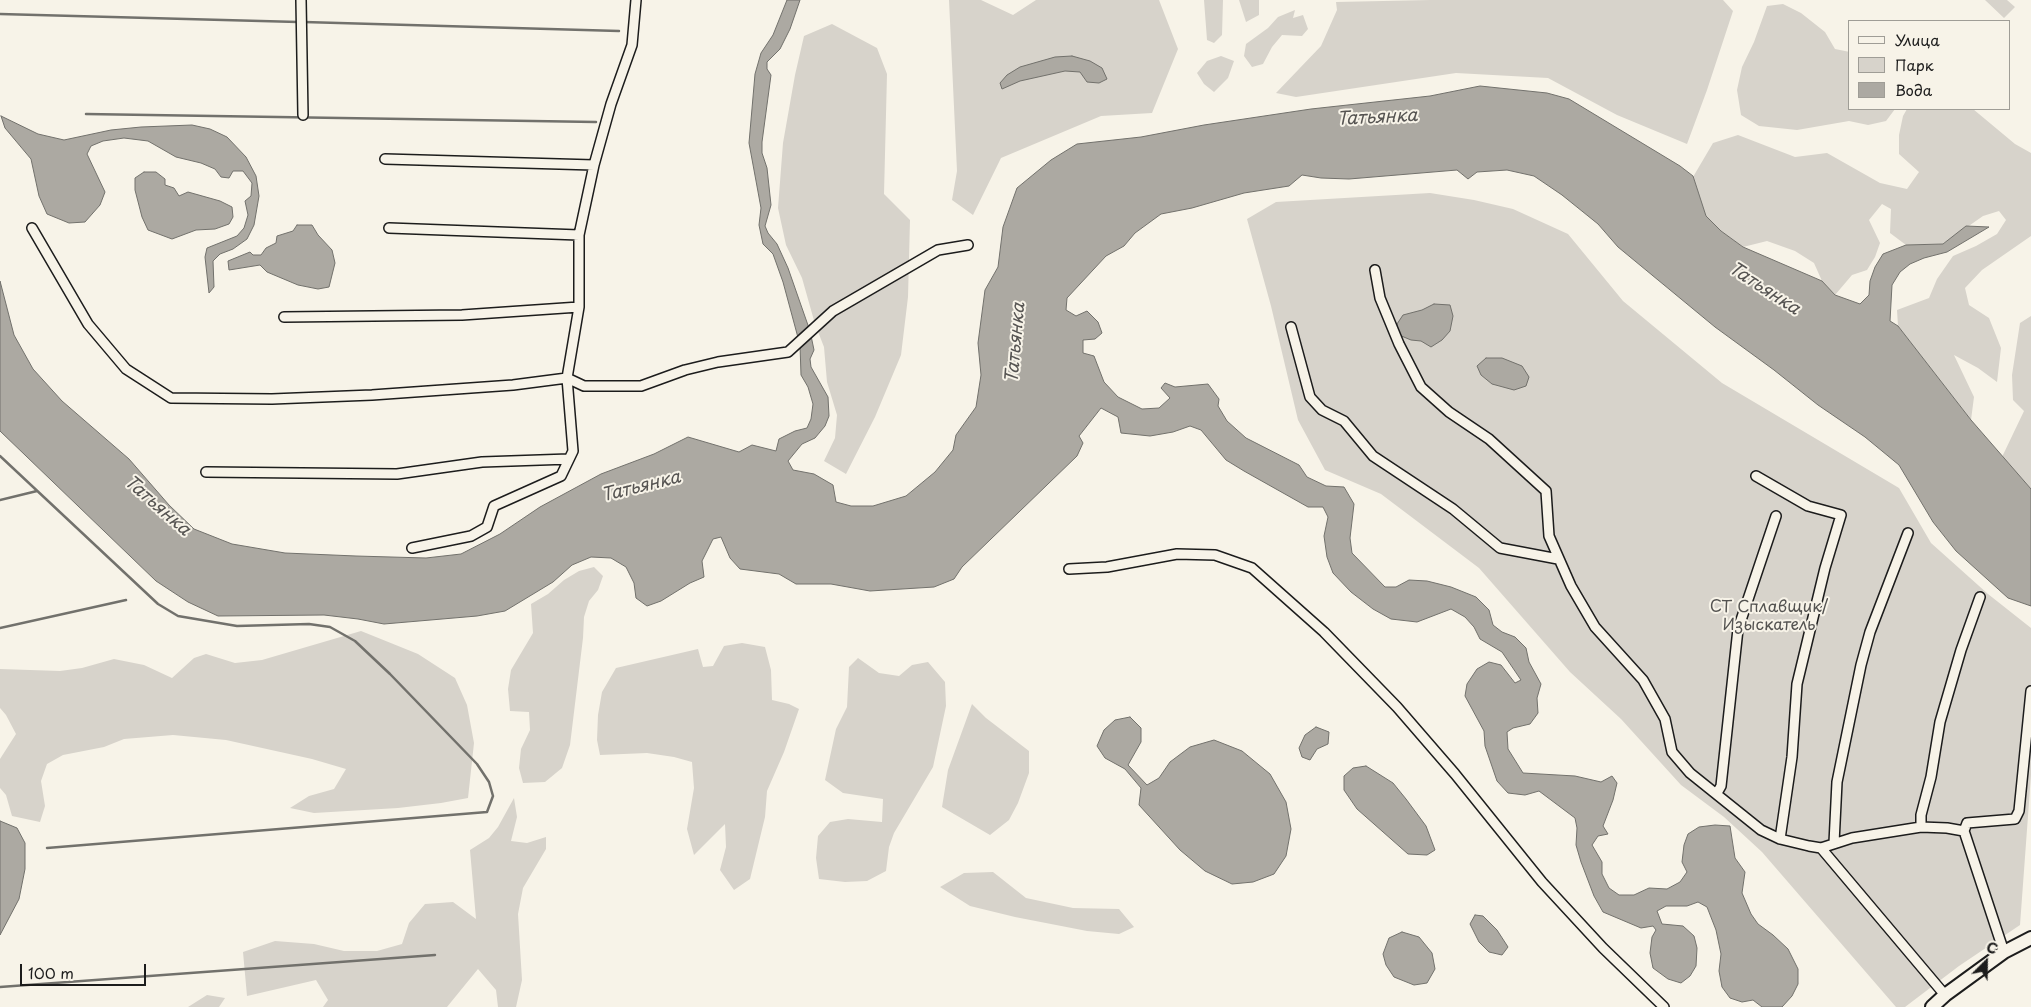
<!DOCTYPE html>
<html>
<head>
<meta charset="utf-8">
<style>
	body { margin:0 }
	#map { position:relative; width:2031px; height:1007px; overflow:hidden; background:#f7f3e8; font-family:"Playpen Sans",sans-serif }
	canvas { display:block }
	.legend { position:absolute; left:1848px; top:20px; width:162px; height:90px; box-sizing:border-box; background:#f7f3e8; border:1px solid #9f9d96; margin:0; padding:6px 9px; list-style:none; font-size:15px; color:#1c1c1c }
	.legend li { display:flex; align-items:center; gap:10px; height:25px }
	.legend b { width:25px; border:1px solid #9f9d96 }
	.north { position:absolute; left:1961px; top:937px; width:50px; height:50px; -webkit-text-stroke:4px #f7f3e8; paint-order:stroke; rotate:23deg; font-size:14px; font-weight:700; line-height:20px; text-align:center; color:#1c1c1c }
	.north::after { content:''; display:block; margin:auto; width:18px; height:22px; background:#1c1c1c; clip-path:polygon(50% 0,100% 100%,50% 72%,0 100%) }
	.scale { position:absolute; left:20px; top:964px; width:126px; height:22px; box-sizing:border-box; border:2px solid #1c1c1c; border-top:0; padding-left:6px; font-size:15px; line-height:18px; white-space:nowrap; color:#1c1c1c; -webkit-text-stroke:4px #f7f3e8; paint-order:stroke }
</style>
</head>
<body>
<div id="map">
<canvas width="2031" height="1007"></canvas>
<ul class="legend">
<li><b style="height:6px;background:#f7f3e8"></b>Улица</li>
<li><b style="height:14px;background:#d7d3cb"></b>Парк</li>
<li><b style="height:14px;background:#aca9a2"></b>Вода</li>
</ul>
<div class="north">С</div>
<div class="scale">100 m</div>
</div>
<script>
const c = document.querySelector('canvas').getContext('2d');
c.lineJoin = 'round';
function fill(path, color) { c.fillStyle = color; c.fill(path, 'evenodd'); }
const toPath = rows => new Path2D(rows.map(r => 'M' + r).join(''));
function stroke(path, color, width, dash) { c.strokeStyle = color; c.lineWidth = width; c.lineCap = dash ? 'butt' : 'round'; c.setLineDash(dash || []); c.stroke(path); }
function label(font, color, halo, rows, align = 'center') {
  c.font = font + ' "Playpen Sans",sans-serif'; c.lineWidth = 4; c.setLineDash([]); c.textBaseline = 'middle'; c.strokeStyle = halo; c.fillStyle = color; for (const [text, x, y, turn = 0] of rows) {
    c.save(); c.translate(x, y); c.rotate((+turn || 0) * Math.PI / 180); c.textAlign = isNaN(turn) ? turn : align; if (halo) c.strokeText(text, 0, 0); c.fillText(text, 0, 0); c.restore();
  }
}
const green = toPath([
	[949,0,981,0,1013,15,1036,0,1159,0,1178,49,1152,113,1101,116,1001,158,973,215,952,200,957,171],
	[1204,0,1223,0,1222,35,1214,43,1207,40],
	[1239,0,1259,0,1259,15,1246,22],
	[1430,0,1723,0,1733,11,1707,90,1687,144,1617,115,1548,78,1456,73,1296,97,1276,93,1321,46,1337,10,1336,2],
	[1985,0,2007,0,2015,7,2004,18],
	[1783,4,1801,13,1825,32,1835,49,1850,52,1850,109,1895,109,1886,121,1868,125,1849,121,1797,130,1759,126,1741,115,1737,90,1742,67,1754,42,1767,6],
	[1295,10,1293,18,1303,15,1308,29,1302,36,1282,35,1272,47,1263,64,1252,67,1244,56,1246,44,1268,28,1278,17],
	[832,24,877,48,887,74,884,194,910,220,908,297,901,355,875,417,846,474,824,461,835,438,837,415,827,382,824,347,815,324,802,278,786,245,778,208,783,143,795,75,804,36],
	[1221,56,1234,61,1228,78,1214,92,1204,84,1197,73,1207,61],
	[1907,109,1973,109,2015,144,2031,153,2031,236,1982,270,1965,288,1969,305,1989,318,2001,348,1997,382,1978,368,1954,355,1974,397,1971,420,1898,326,1897,310,1929,298,1937,279,1953,256,1976,246,1997,234,2006,220,1999,211,1983,216,1943,244,1906,245,1890,233,1891,209,1882,204,1869,220,1880,243,1875,257,1867,270,1852,275,1835,295,1822,281,1814,263,1795,251,1767,241,1743,247,1721,231,1706,216,1693,177,1713,143,1738,135,1795,157,1827,153,1880,183,1907,189,1919,172,1899,154,1899,135,1903,116],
	[1430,193,1474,200,1513,209,1568,234,1623,301,1722,383,1899,488,1931,543,1988,594,2031,628,2031,775,2020,925,1959,966,1905,1007,1896,1007,1762,852,1724,817,1681,785,1621,719,1570,672,1479,568,1381,494,1325,470,1298,420,1271,306,1247,219,1276,202],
	[2031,316,2031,489,2002,457,2024,411,2013,400,2012,375,2020,323],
	[594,567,603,576,598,590,589,601,584,617,583,638,570,745,562,768,545,782,523,783,519,768,521,749,530,730,529,712,510,711,508,689,511,670,533,633,531,604,548,594,564,580,579,571],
	[361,631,418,654,455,678,467,705,474,743,468,798,441,803,398,808,314,813,290,808,309,796,334,789,346,769,312,759,226,740,173,735,124,739,104,747,63,755,47,764,41,781,45,806,40,822,12,816,6,795,0,788,0,759,16,734,6,715,0,708,0,669,60,671,82,668,114,659,144,665,172,678,194,658,206,654,235,663,262,660],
	[742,643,765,647,771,670,772,700,789,704,799,709,784,752,767,791,765,817,750,879,734,890,720,870,726,847,725,824,694,855,687,829,694,788,692,762,674,757,647,753,600,755,597,740,598,715,602,692,616,668,698,649,703,667,713,666,724,646],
	[858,658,879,673,899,676,912,665,928,662,945,682,946,706,933,767,894,833,889,847,886,871,867,881,845,882,819,879,816,858,818,836,830,822,848,819,882,822,883,799,843,793,825,780,836,729,847,707,849,667],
	[972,704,986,718,1029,751,1029,773,1018,803,1009,820,990,835,942,807,948,770],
	[514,798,517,817,511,841,527,843,546,837,546,849,523,888,518,914,522,980,516,1007,498,1007,496,990,478,969,447,1007,323,1007,328,1000,316,980,247,996,243,952,275,941,314,944,344,951,377,951,402,944,409,923,425,904,453,902,476,919,470,850,489,838,498,827],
	[993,872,1026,898,1073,908,1119,909,1134,927,1119,934,1087,931,1015,917,970,906,940,887,964,873],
	[207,995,225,998,219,1007,188,1007]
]);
const water = toPath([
	[787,0,800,0,790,29,780,49,767,62,767,69,771,75,762,142,762,153,767,168,771,205,765,226,768,233,777,244,788,268,810,331,814,350,810,359,811,367,828,397,829,416,825,426,815,438,802,444,788,461,793,470,814,474,833,485,836,502,851,506,873,506,906,496,935,472,953,450,956,435,976,407,981,375,978,343,985,290,998,267,1003,227,1017,188,1051,160,1077,144,1141,137,1204,125,1311,109,1430,96,1480,86,1547,93,1569,99,1680,166,1693,176,1706,216,1721,231,1743,247,1822,281,1835,295,1860,304,1869,295,1870,281,1875,267,1883,254,1906,245,1943,244,1966,226,1989,227,1947,252,1924,258,1910,264,1900,272,1892,285,1890,321,1898,326,1971,420,2031,489,2031,606,2008,598,1956,551,1933,522,1899,465,1865,437,1818,405,1774,370,1715,327,1618,247,1598,224,1562,195,1534,176,1507,170,1477,172,1468,179,1457,170,1349,179,1321,178,1302,175,1289,186,1244,193,1192,208,1161,214,1135,233,1124,246,1106,256,1067,298,1066,310,1076,316,1087,311,1098,322,1102,333,1095,339,1083,340,1083,353,1094,356,1104,382,1118,397,1142,409,1159,408,1170,398,1161,388,1165,383,1175,387,1208,384,1219,399,1218,406,1227,421,1246,438,1299,465,1307,477,1326,486,1344,487,1354,504,1350,538,1352,553,1385,587,1396,587,1409,580,1427,581,1451,587,1476,597,1489,610,1493,625,1502,632,1515,637,1526,648,1529,662,1541,684,1537,698,1538,713,1530,724,1513,728,1507,732,1508,749,1523,773,1575,776,1601,782,1612,776,1617,783,1613,800,1603,826,1608,834,1598,836,1592,845,1602,862,1602,874,1609,888,1619,895,1634,895,1649,888,1667,889,1680,882,1687,872,1682,862,1684,845,1688,834,1699,827,1715,825,1730,826,1735,858,1745,872,1742,893,1751,914,1758,924,1773,935,1788,949,1798,969,1798,984,1792,996,1782,1007,1762,1007,1753,1000,1742,1002,1730,998,1722,987,1719,971,1721,954,1716,930,1707,907,1698,902,1687,906,1666,906,1657,911,1662,924,1683,926,1694,936,1697,948,1696,966,1690,976,1681,983,1668,979,1653,968,1650,953,1652,937,1656,930,1653,926,1641,928,1603,912,1594,896,1581,862,1576,845,1577,828,1575,818,1539,791,1525,795,1508,793,1497,781,1485,746,1484,731,1465,696,1467,684,1477,669,1489,662,1501,665,1515,683,1521,680,1502,652,1480,639,1474,627,1465,617,1451,609,1417,622,1391,619,1373,609,1351,592,1333,573,1327,557,1324,536,1328,517,1323,507,1308,507,1244,471,1226,460,1201,430,1190,426,1173,432,1150,436,1121,433,1118,417,1101,408,1079,436,1083,443,1077,456,962,567,954,579,934,587,870,591,831,584,796,584,779,574,740,569,730,558,721,537,713,539,702,561,704,577,690,583,661,601,647,606,636,598,634,583,626,567,611,558,591,557,572,565,553,582,505,611,477,616,384,624,358,619,324,615,218,616,188,602,156,581,0,431,0,281,14,335,33,369,62,401,129,459,169,505,194,529,232,544,285,553,356,556,426,558,461,554,500,534,540,507,601,474,654,454,688,437,739,452,752,445,776,451,779,439,795,431,807,428,811,419,813,404,808,387,801,375,800,345,783,282,773,254,763,244,759,225,761,208,749,143,755,74,761,53,773,35,787,0],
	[1072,56,1090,61,1102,68,1107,79,1099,83,1087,82,1080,72,1065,71,1020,81,1002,89,1000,83,1007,75,1020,67,1055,57,1072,56],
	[1,116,38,134,64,140,111,130,141,127,192,125,210,129,227,137,246,157,256,176,259,196,254,225,247,239,233,249,220,254,213,261,214,287,209,293,205,257,207,248,237,236,244,228,248,215,245,201,251,196,252,183,243,171,233,171,229,178,221,177,215,169,201,163,176,157,148,141,124,138,103,141,91,146,87,154,105,192,100,205,85,222,69,223,47,214,39,196,31,159,5,128,1,116],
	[144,172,156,172,165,179,165,185,174,188,179,196,188,192,220,201,232,207,233,217,229,224,215,229,196,230,172,239,148,230,142,217,135,190,135,178,144,172],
	[297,225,312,225,318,235,332,250,335,263,329,287,318,289,298,285,267,272,260,265,229,270,228,261,250,252,253,255,261,255,266,248,276,243,277,236,293,231,297,225],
	[1434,304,1450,305,1453,316,1450,331,1442,340,1431,347,1421,341,1411,340,1399,335,1397,324,1403,315,1422,310,1434,304],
	[1486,358,1502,358,1522,366,1529,377,1526,386,1514,390,1492,384,1481,375,1477,366,1486,358],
	[1130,717,1141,728,1141,742,1128,765,1147,785,1159,778,1170,762,1190,747,1214,740,1242,751,1270,774,1286,802,1291,829,1286,856,1274,874,1253,882,1232,884,1205,871,1180,850,1139,805,1141,788,1125,769,1105,758,1097,746,1104,730,1115,720,1130,717],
	[1316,727,1329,732,1328,744,1317,749,1310,760,1302,757,1299,748,1305,735,1316,727],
	[1366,766,1393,783,1406,799,1426,826,1435,850,1427,855,1408,854,1357,809,1344,790,1344,776,1353,768,1366,766],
	[0,821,17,828,25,843,25,869,19,899,0,935,0,821],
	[1475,915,1483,916,1497,930,1508,947,1502,955,1489,952,1479,942,1470,924,1475,915],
	[1402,932,1419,937,1432,953,1435,969,1427,983,1414,985,1394,977,1386,965,1383,954,1389,938,1402,932]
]);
const stream = toPath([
	[0,14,298,22],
	[304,22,619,31],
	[86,114,596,122],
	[0,456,158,604,178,616,237,626,309,624,330,627,355,641,390,674,477,764,489,782,493,796,487,812,47,848],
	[0,500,37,491],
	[0,628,126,600],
	[0,987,435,955]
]);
const street = toPath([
	[301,0,303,115],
	[385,159,594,165],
	[32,228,88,324,126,369,171,398,272,399,372,395,513,385,567,378,584,386,641,386,685,370,718,362,788,352,833,311,938,250,968,245],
	[389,228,579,235],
	[1375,270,1380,298,1399,344,1421,387,1449,412,1489,439,1546,491,1549,536,1571,586,1595,627,1643,680,1665,719,1672,752,1690,773,1761,830,1780,839,1809,846,1821,848,1852,838,1921,827,1947,828,1964,831,2004,952],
	[284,317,462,315,579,307],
	[1291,327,1310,397,1322,410,1344,421,1373,456,1453,509,1500,548,1558,559],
	[206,472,397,474,482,462,569,459],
	[1756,476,1808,506,1841,515,1825,568,1797,684,1792,757,1780,839],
	[412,548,471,536,487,527,494,506,561,476,573,451,567,378,579,307,579,235,594,165,611,104,632,45,636,0],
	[1069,569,1107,567,1177,554,1215,555,1252,568,1324,632,1397,707,1455,774,1542,882,1603,948,1664,1007],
	[1717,793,1721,786,1738,629,1776,516],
	[1921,827,1921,815,1931,777,1940,722,1961,650,1980,597],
	[1964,831,1967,823,2015,819,2019,811,2031,691],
	[1834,843,1837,782,1861,665,1870,632,1908,533],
	[1821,848,1945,995]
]);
const secondary = toPath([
	[1932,1007,1945,995,2004,952,2031,938]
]);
const parkNames = [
	["СТ Сплавщик/",1769,608],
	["Изыскатель",1769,626]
];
const waterNames = [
	["Татьянка",1377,118,-3],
	["Татьянка",1764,289,33],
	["Татьянка",1016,343,-85],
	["Татьянка",641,487,-14],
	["Татьянка",157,506,41]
];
fill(green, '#d7d3cb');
fill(water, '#aca9a2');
stroke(water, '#72716c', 1);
stroke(stream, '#72716c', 2.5);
stroke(street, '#1c1c1c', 12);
stroke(secondary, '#1c1c1c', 16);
stroke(street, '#f7f3e8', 9);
stroke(secondary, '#f7f3e8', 12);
label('16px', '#545351', '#f7f3e8', parkNames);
label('italic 18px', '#565452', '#f7f3e8', waterNames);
</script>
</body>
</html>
